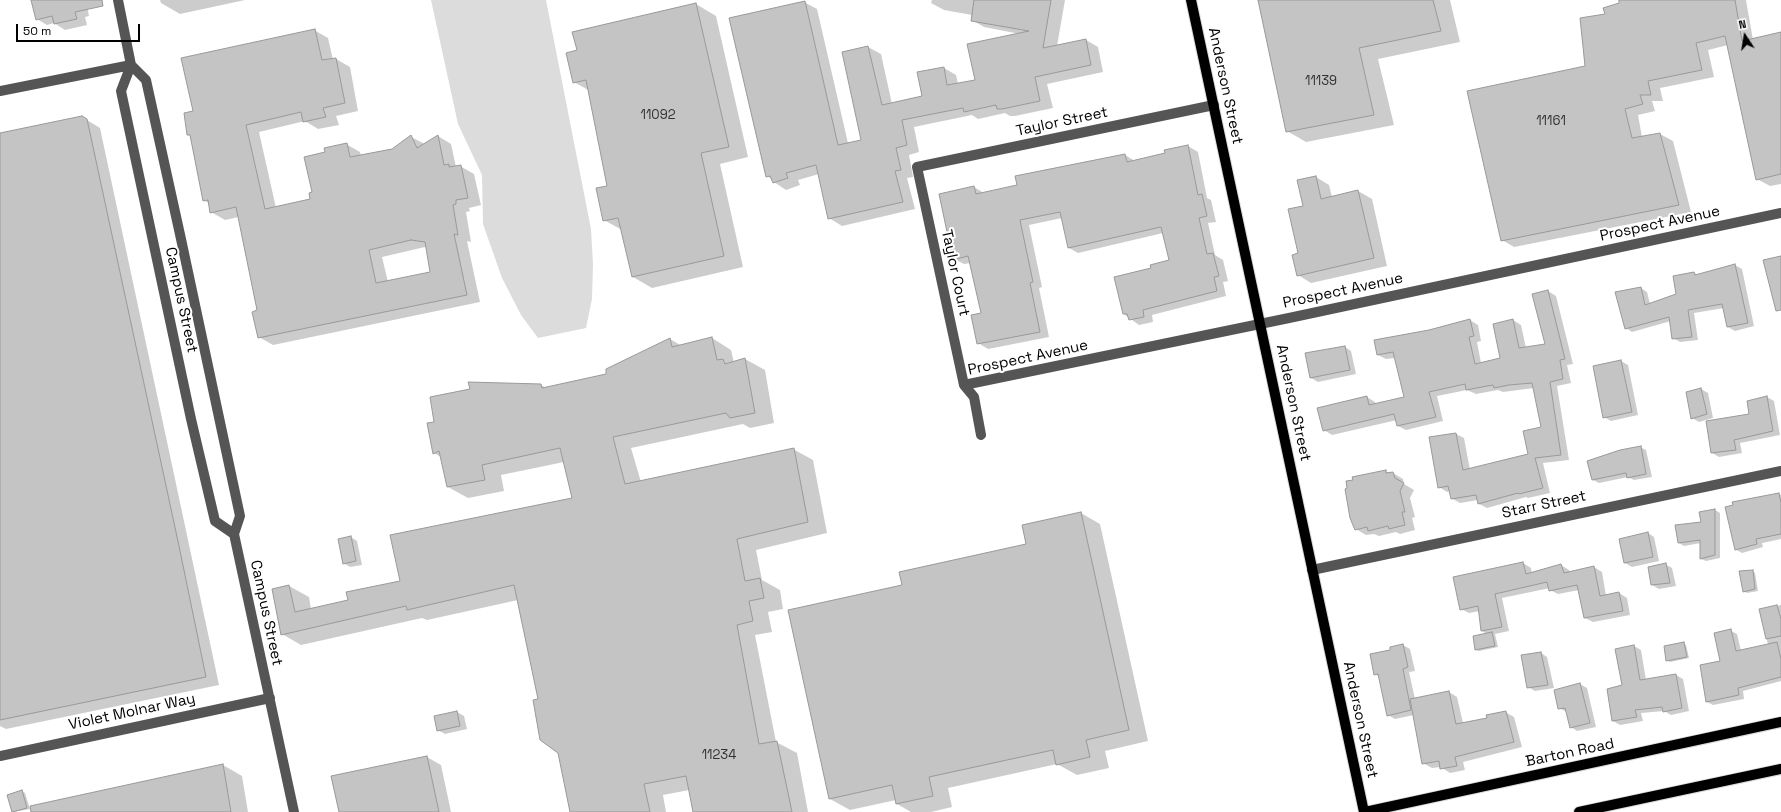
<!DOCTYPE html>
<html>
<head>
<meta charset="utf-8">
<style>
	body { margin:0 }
	#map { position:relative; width:1781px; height:812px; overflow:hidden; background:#fff; font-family:"Space Grotesk",sans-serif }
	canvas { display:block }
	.north { position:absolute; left:1725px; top:16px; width:40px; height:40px; -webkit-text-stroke:3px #fff; paint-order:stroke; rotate:348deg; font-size:11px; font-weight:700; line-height:16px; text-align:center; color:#000 }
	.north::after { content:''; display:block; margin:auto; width:14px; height:18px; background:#000; clip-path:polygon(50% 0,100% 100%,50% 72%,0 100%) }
	.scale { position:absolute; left:16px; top:24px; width:124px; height:18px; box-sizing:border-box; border:2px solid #000; border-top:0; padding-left:5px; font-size:12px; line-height:14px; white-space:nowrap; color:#000; -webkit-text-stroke:3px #fff; paint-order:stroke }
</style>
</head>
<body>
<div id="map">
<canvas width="1781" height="812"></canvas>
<div class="north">N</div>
<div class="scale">50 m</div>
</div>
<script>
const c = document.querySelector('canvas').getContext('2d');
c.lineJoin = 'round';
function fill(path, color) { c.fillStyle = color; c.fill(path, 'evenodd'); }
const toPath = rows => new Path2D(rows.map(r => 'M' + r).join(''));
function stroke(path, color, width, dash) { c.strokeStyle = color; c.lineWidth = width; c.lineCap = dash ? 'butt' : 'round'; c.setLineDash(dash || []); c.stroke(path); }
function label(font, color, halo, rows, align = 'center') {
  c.font = font + ' "Space Grotesk",sans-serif'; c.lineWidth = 4; c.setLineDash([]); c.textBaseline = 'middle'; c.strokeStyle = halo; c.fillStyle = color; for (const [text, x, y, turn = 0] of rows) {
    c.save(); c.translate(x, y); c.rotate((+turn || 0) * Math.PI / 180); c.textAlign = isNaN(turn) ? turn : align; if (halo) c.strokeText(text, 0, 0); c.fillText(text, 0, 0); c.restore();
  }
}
const green = toPath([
	[431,0,546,0,591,229,593,264,592,299,586,328,538,338,521,315,502,278,483,224,482,175,458,124]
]);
const shadow = toPath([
	[32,0,86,0,89,16,85,17,87,25,65,30,54,23,47,25,37,19],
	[160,0,245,0,180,14,161,3],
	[932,0,1065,0,1057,46,1086,40,1098,47,1103,72,1047,84,1053,108,1015,116,1010,116,1005,113,978,119,972,115,914,127,919,152,909,155,913,177,907,178,915,209,842,226,829,218,819,174,798,180,800,185,786,190,774,182,772,179,767,176,804,2,817,9,848,143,862,140,868,47,881,54,892,104,923,97,944,68,956,75,958,84,976,81,1020,34,984,27,972,20,972,15,944,10,931,3],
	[1259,0,1450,0,1460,42,1378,59,1394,125,1306,142,1287,131],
	[1620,0,1749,0,1746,0,1753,40,1781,33,1781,184,1770,186,1757,179,1728,45,1708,50,1714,77,1660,88,1663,101,1652,101,1655,111,1638,115,1642,137,1660,134,1673,141,1691,212,1514,247,1502,240,1586,66,1606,15,1620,4],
	[696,4,716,16,748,157,720,164,743,267,652,288,633,277,622,230,604,220,608,186,590,91,574,82,578,51,573,32],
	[314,30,328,38,333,60,336,59,350,67,358,111,336,116,339,125,318,129,305,121,259,132,276,208,311,200,326,153,346,144,360,152,361,156,392,150,411,137,425,144,438,136,451,144,456,167,460,166,474,174,481,205,469,208,470,211,466,212,471,242,467,241,480,302,273,345,259,337,258,311,239,217,225,220,211,212,210,204,204,200,191,136,188,134,194,112],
	[425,247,427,248,431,273,388,282,382,257],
	[82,117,100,128,219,685,6,729,0,726,0,134],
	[1188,146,1198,152,1207,198,1211,200,1216,222,1208,223,1215,255,1223,260,1228,281,1223,282,1226,296,1152,315,1153,322,1139,325,1124,314,1152,269,1170,261,1163,233,1078,253,1069,248,1062,218,1029,225,1042,287,1039,288,1049,337,988,349,978,343,982,313,971,263,964,264,954,259,974,187,984,193,1019,186,1125,155,1135,161,1166,154],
	[1316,177,1329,185,1332,197,1358,191,1372,199,1387,266,1311,283,1298,275,1304,206],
	[1735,265,1742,269,1754,326,1735,331,1728,327,1724,308,1694,313,1698,340,1680,342,1673,338,1671,321,1632,332,1626,328,1641,288,1647,292,1650,304,1677,295,1694,273,1698,275],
	[1548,291,1556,296,1573,364,1567,365,1571,383,1557,386,1569,460,1543,463,1550,493,1528,498,1526,497,1487,508,1479,504,1478,500,1460,503,1451,498,1450,491,1447,492,1439,487,1430,438,1456,434,1464,438,1470,470,1529,455,1542,428,1534,388,1503,392,1498,390,1476,394,1467,390,1437,396,1443,421,1406,430,1398,426,1397,420,1332,435,1324,430,1367,397,1375,402,1376,404,1405,398,1395,358,1386,359,1378,355,1429,330,1470,320,1478,325,1481,341,1477,342,1481,363,1501,359,1513,320,1521,325,1526,348,1546,345],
	[712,338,731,350,734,363,745,359,765,370,774,423,750,428,743,424,631,448,641,482,793,449,813,460,827,533,756,550,762,580,780,590,783,609,768,612,772,632,755,635,776,742,797,753,808,812,694,812,689,790,663,795,666,812,571,812,559,753,539,700,518,600,427,620,422,618,301,645,282,634,273,590,289,586,309,597,311,609,349,601,402,581,573,499,564,462,501,475,504,491,468,498,448,487,441,457,434,453,435,422,541,385,546,388,607,375,670,339,682,346],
	[1345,347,1351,351,1356,374,1318,382,1311,378,1306,354],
	[1621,361,1628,365,1638,415,1611,421,1604,417],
	[1701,389,1708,393,1713,418,1699,422,1692,418],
	[1767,397,1774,401,1780,435,1740,443,1742,453,1719,457,1712,453],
	[1640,447,1646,450,1652,477,1634,480,1628,477,1599,483,1593,480],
	[1386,471,1390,474,1393,473,1403,479,1404,484,1414,490,1410,498,1415,517,1412,518,1415,530,1400,534,1396,532,1379,536,1374,534,1366,535,1356,529],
	[1779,494,1781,495,1781,539,1762,543,1763,547,1742,553,1735,549],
	[1715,510,1720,513,1720,558,1706,561,1701,559,1701,543,1684,546,1679,543],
	[1081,513,1100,524,1148,741,1105,751,1109,768,1077,775,1057,764,948,788,952,807,931,812,911,812,897,804,896,800,850,810,830,799,903,586,1027,545],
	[1648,533,1654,537,1659,561,1632,567,1625,563,1620,540],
	[351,537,357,541,362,565,350,567,344,563],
	[1523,563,1531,568,1532,574,1561,565,1569,570,1570,572,1594,567,1602,572,1606,596,1619,593,1627,598,1630,615,1593,622,1585,618,1579,590,1558,594,1550,590,1550,588,1502,598,1509,631,1495,634,1498,647,1479,651,1476,650,1487,634,1482,631,1480,611,1469,613,1461,609],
	[1665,564,1672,568,1676,586,1659,589,1652,585],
	[1752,571,1755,573,1758,591,1747,593,1744,591],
	[1781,605,1781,681,1743,691,1744,699,1713,705,1707,702,1701,666,1722,662,1731,631,1737,634,1741,651,1768,645,1761,610],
	[1683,643,1686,645,1689,658,1670,662,1667,660],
	[1403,645,1410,649,1415,671,1409,672,1415,699,1449,692,1457,697,1463,723,1488,719,1505,712,1514,717,1522,747,1463,762,1465,770,1450,773,1441,767,1432,768,1423,763,1414,715,1395,719,1388,715,1380,677,1375,674,1391,651],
	[1634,646,1641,650,1646,680,1676,675,1683,679,1689,711,1671,715,1664,711,1641,713,1643,721,1620,725,1613,721],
	[1541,653,1547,657,1554,688,1535,691,1528,687],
	[1580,684,1587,688,1596,727,1577,731,1571,727,1567,712,1559,708],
	[457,712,464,716,467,729,445,734,438,730],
	[427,757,441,765,451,812,340,812],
	[223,765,242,776,248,812,48,812],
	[22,791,25,793,30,809,13,812]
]);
const building = toPath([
	[31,0,102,0,103,6,75,12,77,19,54,24,52,16,36,20,31,0],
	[974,0,1051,0,1043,48,1086,39,1091,65,1035,77,1040,101,1002,109,997,109,996,105,964,112,963,108,902,120,907,145,896,148,901,170,895,171,903,202,828,219,816,165,786,173,788,178,773,183,770,176,766,177,729,18,805,1,838,145,861,140,842,52,868,46,882,105,922,96,917,72,944,67,947,85,975,80,967,44,1029,31,971,21,974,0],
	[1258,0,1433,0,1441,31,1359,48,1374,115,1286,132,1258,0],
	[1619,0,1735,0,1742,41,1781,32,1781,174,1756,180,1725,36,1696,43,1702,70,1648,81,1651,95,1640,95,1643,104,1625,109,1632,138,1660,133,1679,205,1501,241,1467,91,1585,66,1580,18,1605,14,1603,8,1619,3,1619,0],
	[696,3,729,147,701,153,724,256,632,277,618,218,603,221,596,188,607,186,586,80,573,83,566,53,577,50,572,32,696,3],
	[315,29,322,60,336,58,345,103,323,108,326,117,303,122,301,112,246,125,265,209,310,199,309,193,312,192,304,157,325,152,324,148,347,143,350,157,392,149,411,135,417,148,438,135,444,165,449,164,449,167,461,165,468,198,456,200,456,204,453,205,458,235,454,234,467,295,258,338,252,312,257,310,236,207,210,213,208,200,203,201,190,135,187,135,184,113,193,111,181,58,315,29],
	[411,240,425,242,430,272,376,283,369,250,411,240],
	[82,116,87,119,179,546,206,677,0,720,0,133,82,116],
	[1188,145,1198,195,1202,194,1207,216,1199,218,1207,254,1213,253,1219,276,1214,277,1217,291,1143,310,1144,317,1129,320,1127,314,1123,314,1114,277,1151,268,1150,265,1169,260,1161,227,1068,248,1060,212,1020,220,1033,282,1030,283,1040,332,977,344,971,315,981,313,968,256,953,260,939,194,974,186,976,194,1017,185,1015,176,1125,154,1127,162,1165,153,1164,150,1188,145],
	[1316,176,1321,199,1358,190,1374,258,1297,276,1292,255,1298,253,1288,209,1303,206,1297,180,1316,176],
	[1781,256,1781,310,1776,311,1763,260,1781,256],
	[1735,264,1748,323,1727,327,1722,304,1688,310,1692,337,1672,339,1669,317,1625,329,1615,292,1641,287,1645,305,1676,294,1673,276,1694,272,1695,275,1735,264],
	[1548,290,1565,359,1560,360,1563,379,1550,382,1561,455,1535,458,1543,488,1519,494,1518,493,1478,504,1476,495,1451,499,1448,486,1438,488,1429,437,1456,433,1463,470,1528,454,1523,431,1541,427,1532,383,1509,385,1494,388,1493,385,1466,390,1465,384,1429,392,1436,417,1397,426,1394,414,1323,431,1317,408,1367,396,1369,405,1404,397,1393,352,1377,355,1374,340,1429,330,1470,319,1474,336,1469,337,1475,364,1500,358,1493,324,1513,319,1519,348,1545,344,1532,294,1548,290],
	[712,337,717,360,723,359,725,364,745,358,755,413,730,418,726,413,613,437,625,484,794,448,808,522,737,539,745,581,760,578,764,598,749,601,753,621,737,625,759,744,777,741,792,812,693,812,686,776,644,784,650,812,570,812,558,753,540,740,533,700,538,699,514,585,407,610,406,606,281,635,272,589,289,585,295,612,348,600,346,592,400,581,390,535,572,498,560,448,482,465,485,480,447,487,439,451,433,454,427,423,434,422,430,397,470,389,468,382,541,384,542,388,606,374,606,369,670,338,672,347,712,337],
	[1345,346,1350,370,1310,378,1305,353,1345,346],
	[1621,360,1632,412,1603,418,1593,366,1621,360],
	[1701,388,1707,414,1691,419,1686,392,1701,388],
	[1767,396,1773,431,1734,440,1736,450,1711,453,1706,421,1749,414,1747,401,1767,396],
	[1641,446,1646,474,1627,478,1626,473,1592,480,1587,461,1620,450,1641,446],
	[1386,470,1386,473,1393,472,1395,478,1404,483,1400,491,1405,512,1402,512,1405,525,1389,529,1388,526,1368,531,1367,527,1355,530,1350,518,1345,489,1347,488,1346,481,1353,480,1352,477,1386,470],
	[1779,493,1781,503,1781,534,1756,539,1757,544,1735,550,1725,507,1733,505,1732,502,1779,493],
	[1715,509,1715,555,1700,559,1700,540,1678,543,1675,525,1701,522,1699,512,1715,509],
	[1081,512,1129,730,1086,740,1090,757,1056,765,1053,750,929,777,933,796,896,804,892,785,829,799,788,610,902,585,899,572,1026,544,1022,525,1081,512],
	[1648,532,1653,557,1624,563,1619,539,1648,532],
	[351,536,356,561,343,564,338,539,351,536],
	[1523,562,1526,574,1561,564,1564,573,1594,566,1600,596,1619,592,1623,611,1584,618,1577,585,1549,591,1547,582,1495,594,1502,627,1481,631,1478,606,1460,610,1453,577,1523,562],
	[1666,563,1670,583,1651,585,1648,567,1666,563],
	[1753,570,1755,589,1743,592,1739,571,1753,570],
	[1777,605,1781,619,1781,636,1766,639,1759,609,1777,605],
	[1731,629,1736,651,1777,642,1781,659,1781,677,1738,688,1739,695,1706,702,1700,665,1720,661,1714,633,1731,629],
	[1492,632,1495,646,1475,650,1473,636,1492,632],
	[1684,642,1687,657,1666,661,1664,646,1684,642],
	[1403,644,1408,667,1403,669,1411,710,1387,716,1378,674,1374,675,1370,654,1390,650,1390,647,1403,644],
	[1634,645,1640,680,1676,674,1682,708,1663,712,1662,707,1635,710,1637,717,1612,721,1607,689,1622,685,1615,649,1634,645],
	[1541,652,1548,685,1527,688,1521,655,1541,652],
	[1580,683,1590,723,1570,728,1565,708,1558,709,1554,690,1580,683],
	[1449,691,1456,724,1487,718,1486,715,1506,711,1514,742,1455,757,1457,766,1440,769,1439,761,1422,764,1410,699,1449,691],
	[457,711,460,726,437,731,434,716,457,711],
	[427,756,439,812,339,812,331,776,427,756],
	[223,764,231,812,31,812,30,806,223,764],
	[22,790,27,808,12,812,7,795,22,790]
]);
const minor = toPath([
	[118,0,131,65,146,80,181,239,240,516,234,534,294,812],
	[131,65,121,91,191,419,215,521,234,534],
	[0,91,131,65],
	[964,385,917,167,1214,105],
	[981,435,974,397,964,385,1289,318,1781,213],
	[1312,570,1781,471],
	[0,756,270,698]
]);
const major = toPath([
	[1191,0,1364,812],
	[1365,812,1781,722],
	[1579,812,1781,769]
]);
const numberNames = [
	["11139",1321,81],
	["11092",658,115],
	["11161",1551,121],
	["11234",719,755]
];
const streetNames = [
	["Anderson Street",1225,86,78],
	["Taylor Street",1062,122,-12],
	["Prospect Avenue",1660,224,-12],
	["Taylor Court",955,273,78],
	["Prospect Avenue",1343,291,-12],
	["Campus Street",181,300,78],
	["Prospect Avenue",1028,358,-12],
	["Anderson Street",1293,403,78],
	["Starr Street",1544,505,-12],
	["Campus Street",266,613,78],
	["Violet Molnar Way",132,712,-12],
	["Anderson Street",1360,720,78],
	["Barton Road",1570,753,-12]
];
fill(green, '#dcdcdc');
fill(shadow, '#0003');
fill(building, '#c4c4c4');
stroke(building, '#999', 1);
stroke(major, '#dbdbdb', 12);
stroke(minor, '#555', 10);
stroke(major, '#000', 10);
label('13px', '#313131', null, numberNames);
label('15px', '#000', '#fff', streetNames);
</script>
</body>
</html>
